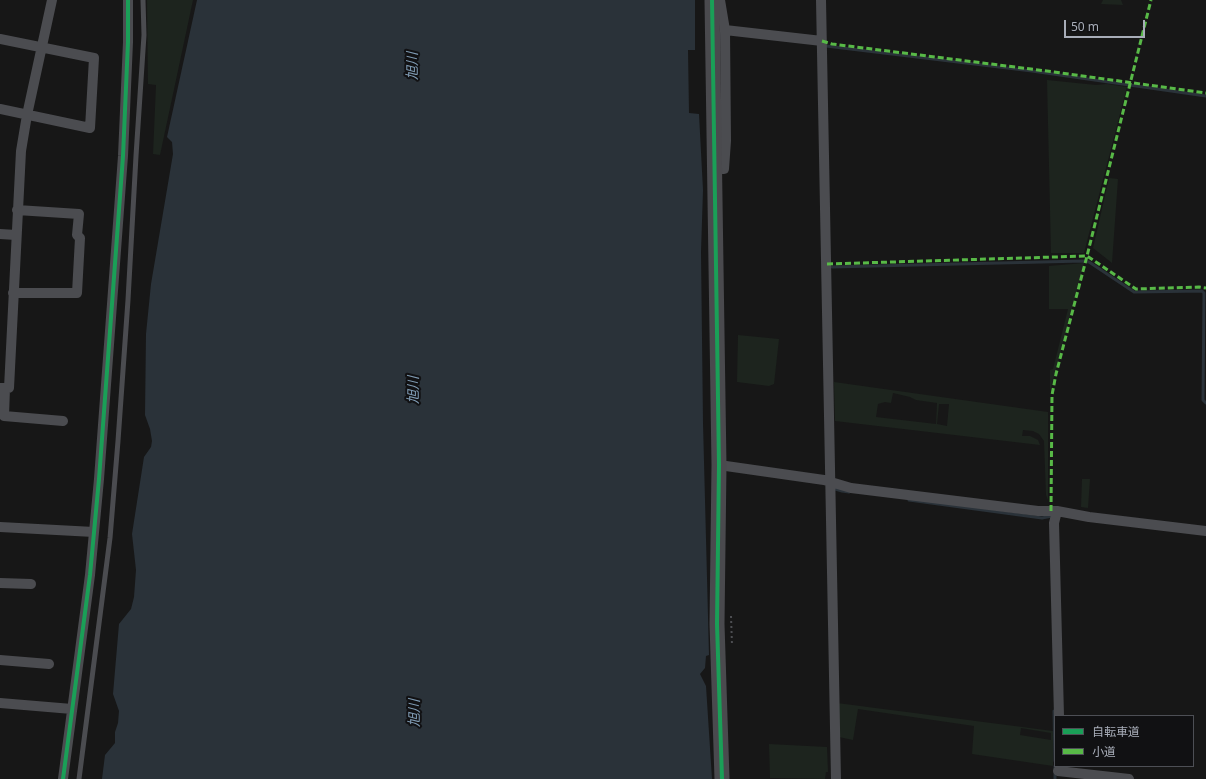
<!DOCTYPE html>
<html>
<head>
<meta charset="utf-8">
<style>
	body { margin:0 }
	#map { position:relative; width:1206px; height:779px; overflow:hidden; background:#171717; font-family:"Noto Sans","Noto Sans JP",sans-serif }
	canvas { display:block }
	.legend { position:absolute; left:1054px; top:715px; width:140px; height:52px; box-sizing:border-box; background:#111113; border:1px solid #4d4f55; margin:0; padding:5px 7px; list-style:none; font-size:12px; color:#a8adb8 }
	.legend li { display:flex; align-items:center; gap:8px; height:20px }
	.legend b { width:20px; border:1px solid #4d4f55 }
	.scale { position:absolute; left:1064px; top:20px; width:81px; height:18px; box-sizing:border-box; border:2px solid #a8adb8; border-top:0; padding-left:5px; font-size:12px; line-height:14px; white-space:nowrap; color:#a8adb8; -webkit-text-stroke:3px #111113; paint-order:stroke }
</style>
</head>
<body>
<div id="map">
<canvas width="1206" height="779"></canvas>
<ul class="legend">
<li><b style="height:5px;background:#1a9f57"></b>自転車道</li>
<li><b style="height:5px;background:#58b947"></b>小道</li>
</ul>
<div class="scale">50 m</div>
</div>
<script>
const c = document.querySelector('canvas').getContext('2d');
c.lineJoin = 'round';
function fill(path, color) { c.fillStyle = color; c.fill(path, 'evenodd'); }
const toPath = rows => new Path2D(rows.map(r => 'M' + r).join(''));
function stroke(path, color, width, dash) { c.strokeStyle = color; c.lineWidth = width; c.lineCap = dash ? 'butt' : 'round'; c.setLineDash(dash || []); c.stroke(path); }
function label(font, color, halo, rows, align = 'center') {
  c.font = font + ' "Noto Sans","Noto Sans JP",sans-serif'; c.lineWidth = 4; c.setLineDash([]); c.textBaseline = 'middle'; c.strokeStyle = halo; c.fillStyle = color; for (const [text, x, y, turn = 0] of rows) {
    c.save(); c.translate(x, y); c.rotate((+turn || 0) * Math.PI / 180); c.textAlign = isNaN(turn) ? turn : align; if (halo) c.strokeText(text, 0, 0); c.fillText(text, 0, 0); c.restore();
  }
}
const green = toPath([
	[147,0,193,0,160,155,153,154,156,85,148,84],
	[1103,0,1121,0,1123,5,1101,4],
	[1047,80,1096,85,1107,84,1127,87,1084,253,1051,253],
	[1109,178,1118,179,1112,263,1093,248],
	[1084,263,1050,392,1050,370,1053,369,1068,309,1049,309,1049,266],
	[738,335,779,339,774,384,769,386,737,382],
	[834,382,1048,412,1048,500,1046,495,1044,441,1039,434,1033,431,1023,430,1022,436,1030,436,1038,440,1040,445,835,421],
	[893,393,910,397,916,400,937,403,936,424,876,417,878,404,885,402,891,403],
	[939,404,949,404,947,426,937,424],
	[1082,479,1090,479,1088,508,1081,507],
	[837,703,1053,731,1053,766,972,754,974,726,858,709,853,740,839,737],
	[1021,728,1051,733,1051,740,1020,735],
	[769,744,827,747,828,772,826,772,825,779,770,778]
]);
const water = toPath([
	[197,0,695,0,695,50,688,50,689,113,699,114,703,190,701,252,703,423,709,655,706,656,705,668,700,674,706,686,712,779,102,779,105,755,115,743,115,732,118,723,119,711,113,694,119,624,131,609,134,597,136,570,132,534,144,457,151,447,152,441,150,429,145,415,146,334,151,284,173,154,172,142,167,137]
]);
const stream = toPath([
	[826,46,1032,71,1206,96],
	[832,267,1083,261,1089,262,1134,292,1202,291,1204,293,1203,400,1206,403],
	[832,488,842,491,849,492],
	[909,500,1042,518,1052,516],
	[1054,711,1055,761],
	[1055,766,1055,779]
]);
const path = toPath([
	[731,616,732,645]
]);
const lane = toPath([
	[79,779,110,538,118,441,128,300,136,156,144,35,143,0]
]);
const street = toPath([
	[821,0,836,779],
	[725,30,822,41],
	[0,39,94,58,90,128,0,109],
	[715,169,724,169,726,141,725,30,720,0],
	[0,234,16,235],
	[13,293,77,293,80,238,77,235,79,214,17,210],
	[0,388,9,388,21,151,27,115,52,0],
	[5,388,4,416,63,421],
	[719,465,824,480,851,488,1038,511,1057,511,1089,517,1206,531],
	[1057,511,1054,523,1059,716],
	[0,527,94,532],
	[0,583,31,584],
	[0,660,49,664],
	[0,703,72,709],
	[1058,771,1129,779],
	[63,779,90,575,99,479,123,156,128,42,128,0]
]);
const secondary = toPath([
	[712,0,719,465,717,624,722,779]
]);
const quiet = toPath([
	[822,41,832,44,1054,72,1206,93],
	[827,264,1087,256,1136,289,1199,287,1206,288],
	[1051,511,1052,395,1056,374,1087,256,1151,0]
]);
const cycleway = toPath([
	[712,0,719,465,717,624,722,779],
	[63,779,90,575,99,479,123,156,128,42,128,0]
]);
const waterNames = [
	["旭川",413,66,-90],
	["旭川",414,390,-90],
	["旭川",415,713,-90]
];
fill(green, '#1d241e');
fill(water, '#2a3239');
stroke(stream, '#2a3239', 3);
stroke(path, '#4d4e52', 2, [2, 3]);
stroke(lane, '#4b4c50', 5);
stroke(street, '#4b4c50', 10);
stroke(secondary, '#4a4a4e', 15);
stroke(quiet, '#58b947', 3, [6, 3]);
stroke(cycleway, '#1a9f57', 4);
label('italic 14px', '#7f9bb3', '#111113', waterNames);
</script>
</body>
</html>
